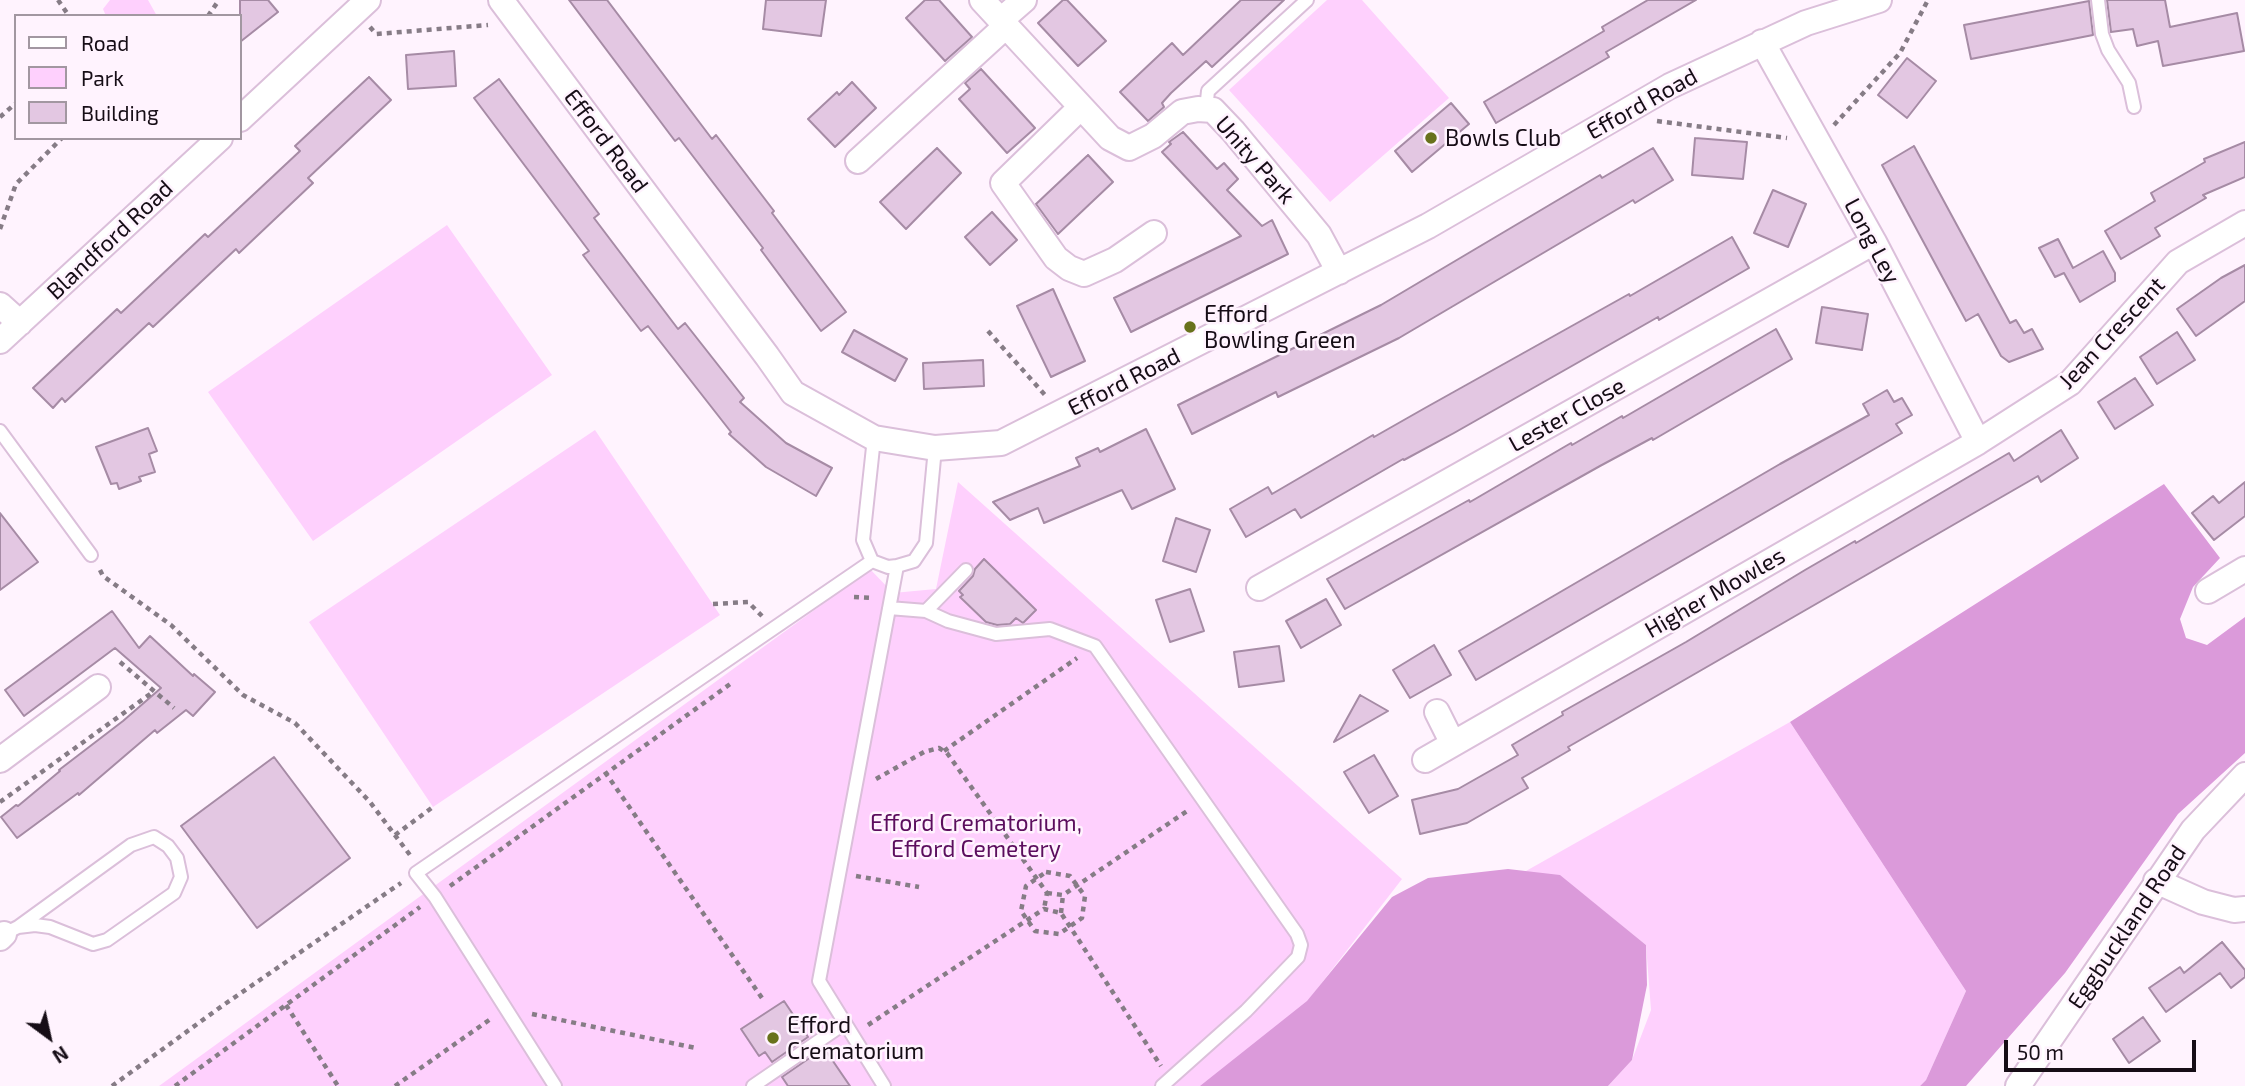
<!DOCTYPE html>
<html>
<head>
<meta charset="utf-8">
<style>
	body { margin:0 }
	#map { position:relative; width:2245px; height:1086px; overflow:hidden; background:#fff3fe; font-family:"Exo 2",sans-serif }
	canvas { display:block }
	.legend { position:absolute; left:14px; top:14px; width:228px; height:126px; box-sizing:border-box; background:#fff3fe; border:2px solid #a297a1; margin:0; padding:9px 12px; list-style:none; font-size:21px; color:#160d16 }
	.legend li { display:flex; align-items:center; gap:14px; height:35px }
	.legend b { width:35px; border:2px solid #a297a1 }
	.north { position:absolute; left:14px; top:1002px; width:70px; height:70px; -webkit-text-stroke:5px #fff3fe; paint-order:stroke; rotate:147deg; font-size:19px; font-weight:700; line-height:28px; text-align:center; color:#160d16 }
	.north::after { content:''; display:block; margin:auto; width:24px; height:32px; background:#160d16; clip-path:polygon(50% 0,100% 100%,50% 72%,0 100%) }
	.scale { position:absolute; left:2004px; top:1040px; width:192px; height:32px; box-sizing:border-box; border:4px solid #160d16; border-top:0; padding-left:9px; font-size:21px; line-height:24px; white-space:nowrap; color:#160d16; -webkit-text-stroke:5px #fff3fe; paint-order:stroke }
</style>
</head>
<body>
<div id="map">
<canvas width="2245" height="1086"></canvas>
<ul class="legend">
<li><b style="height:9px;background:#fff"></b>Road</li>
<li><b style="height:19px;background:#fed0fd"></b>Park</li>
<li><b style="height:19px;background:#e3c7e2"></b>Building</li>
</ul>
<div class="north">N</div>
<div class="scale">50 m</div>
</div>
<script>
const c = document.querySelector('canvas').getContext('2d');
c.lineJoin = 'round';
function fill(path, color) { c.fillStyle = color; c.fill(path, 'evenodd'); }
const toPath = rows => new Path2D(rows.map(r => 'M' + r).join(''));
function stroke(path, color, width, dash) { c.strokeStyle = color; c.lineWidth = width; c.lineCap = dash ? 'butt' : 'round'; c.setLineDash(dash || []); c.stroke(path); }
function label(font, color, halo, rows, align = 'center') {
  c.font = font + ' "Exo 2",sans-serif'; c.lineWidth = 5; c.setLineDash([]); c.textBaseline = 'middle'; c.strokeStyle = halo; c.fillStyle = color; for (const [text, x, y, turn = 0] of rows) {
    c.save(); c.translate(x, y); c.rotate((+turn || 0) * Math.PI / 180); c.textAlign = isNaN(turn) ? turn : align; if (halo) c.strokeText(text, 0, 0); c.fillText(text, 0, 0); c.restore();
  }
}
const green = toPath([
	[110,0,148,0,157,16,106,16,103,9],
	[1327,0,1362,0,1449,98,1330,202,1229,90],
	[447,225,552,375,313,541,208,392],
	[595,430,720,615,433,807,309,622],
	[958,482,1402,879,1307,1002,1208,1086,159,1086,846,587,869,568,893,593,936,589],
	[1790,722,1966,991,1926,1080,1920,1086,1608,1086,1632,1060,1651,1010,1646,945,1584,895,1526,871]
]);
const forest = toPath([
	[2164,484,2220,558,2193,587,2180,619,2186,638,2207,645,2245,617,2245,753,2178,814,2065,973,1966,1086,1920,1086,1926,1080,1966,991,1790,722],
	[1508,869,1560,875,1646,945,1647,985,1632,1060,1608,1086,1200,1086,1307,1001,1392,897,1428,878]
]);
const building = toPath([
	[240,0,268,0,278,12,240,42,240,0],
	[569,0,607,0,712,139,716,135,774,211,772,213,846,312,821,331,761,250,763,248,679,138,675,141,569,0],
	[766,0,826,0,821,36,763,29,766,0],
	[925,0,939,0,972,37,945,61,906,18,925,0],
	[1063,0,1067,0,1106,41,1078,66,1038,23,1063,0],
	[1241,0,1284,0,1212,67,1206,61,1171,93,1162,103,1164,107,1148,121,1120,92,1172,43,1183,55,1241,0],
	[1648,0,1696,0,1606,52,1609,57,1496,123,1484,102,1604,31,1602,27,1648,0],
	[2107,0,2165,0,2170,27,2237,13,2244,51,2163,66,2158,41,2137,46,2133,29,2111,32,2107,0],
	[2089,1,2093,35,1971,59,1964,25,2089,1],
	[454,51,456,86,408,89,406,55,454,51],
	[1907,58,1936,81,1907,118,1878,95,1907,58],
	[981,69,1035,128,1007,153,959,99,970,89,965,83,981,69],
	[369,77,391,100,308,178,313,183,239,253,236,249,153,327,149,323,65,402,62,398,53,408,33,388,117,309,121,313,205,234,208,237,300,151,295,146,369,77],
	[499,79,599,214,594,218,678,329,685,323,744,398,740,402,786,443,832,468,816,496,766,467,729,434,731,432,648,326,641,331,618,301,583,255,589,251,474,98,499,79],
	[852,82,876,108,835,147,808,119,837,92,839,95,852,82],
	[1451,103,1469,124,1412,172,1395,151,1451,103],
	[1183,132,1217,169,1224,163,1238,179,1227,190,1262,226,1272,220,1288,254,1131,332,1114,298,1241,236,1162,152,1171,144,1169,142,1183,132],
	[1695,138,1747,142,1743,179,1692,175,1695,138],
	[2245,142,2245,177,2203,195,2206,198,2155,228,2160,236,2121,259,2105,231,2155,201,2151,193,2205,162,2204,159,2245,142],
	[1914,146,2010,323,2016,320,2024,333,2032,329,2043,349,2009,362,2001,356,1978,314,1966,321,1882,165,1914,146],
	[937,148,961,173,906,229,880,202,937,148],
	[1653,148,1673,180,1635,203,1633,200,1399,338,1278,397,1276,392,1192,434,1178,405,1381,305,1600,175,1602,178,1653,148],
	[1088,155,1113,182,1058,234,1036,204,1088,155],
	[1773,190,1806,204,1788,247,1754,233,1773,190],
	[992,212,1017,240,990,265,965,237,992,212],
	[1732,237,1749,268,1659,320,1658,317,1454,433,1404,460,1403,459,1301,518,1295,509,1246,537,1230,509,1268,487,1272,494,1373,435,1374,437,1425,408,1629,294,1630,296,1732,237],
	[2058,239,2073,268,2103,251,2115,273,2115,281,2080,302,2064,273,2055,277,2039,248,2058,239],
	[2245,265,2245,301,2196,336,2177,309,2221,278,2245,265],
	[1053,289,1085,361,1051,377,1017,306,1053,289],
	[1822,307,1868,314,1862,350,1816,343,1822,307],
	[1776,329,1792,359,1653,440,1652,438,1600,466,1345,609,1327,579,1469,500,1470,502,1571,443,1572,445,1622,416,1623,418,1776,329],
	[854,330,907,359,895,381,842,352,854,330],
	[2177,332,2195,360,2157,384,2140,357,2177,332],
	[983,360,984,386,924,389,923,363,983,360],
	[2135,378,2153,405,2115,429,2098,402,2135,378],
	[1887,390,1894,402,1902,398,1912,415,1896,424,1902,433,1476,680,1459,651,1780,464,1869,415,1863,404,1887,390],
	[148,428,157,451,149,454,155,472,139,477,141,481,119,489,117,483,111,484,96,447,148,428],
	[1146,429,1175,489,1132,509,1122,490,1044,523,1038,508,1010,520,993,502,1080,466,1076,458,1098,448,1100,452,1146,429],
	[2061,430,2078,458,2041,482,2038,476,1568,747,1570,750,1522,778,1528,788,1467,823,1420,834,1412,800,1458,789,1518,755,1512,745,1563,715,1562,712,1686,642,1805,570,1855,541,1856,543,2009,453,2014,461,2061,430],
	[2245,482,2245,516,2214,540,2192,513,2213,496,2219,503,2245,482],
	[0,513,38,562,0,590,0,513],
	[1176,518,1210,530,1196,572,1163,561,1176,518],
	[984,559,1036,610,1023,623,1016,618,1010,624,997,625,986,622,960,597,963,595,959,591,973,576,975,569,984,559],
	[1190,589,1204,631,1170,642,1156,600,1190,589],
	[1326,599,1341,625,1301,648,1286,621,1326,599],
	[112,611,139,648,150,636,193,676,194,674,215,692,193,716,186,710,157,733,155,730,79,795,78,793,17,838,1,817,16,805,18,806,60,771,59,770,123,721,161,688,115,648,24,716,5,690,112,611],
	[1434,645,1451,675,1410,698,1393,670,1434,645],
	[1279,646,1284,681,1239,687,1234,652,1279,646],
	[1360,695,1388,711,1334,742,1360,695],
	[1374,755,1398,796,1369,813,1344,772,1374,755],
	[274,757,350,858,257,928,181,826,274,757],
	[2222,942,2245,970,2245,977,2231,988,2220,973,2166,1012,2149,988,2180,967,2184,973,2222,942],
	[784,1001,808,1037,772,1062,765,1052,759,1056,741,1029,784,1001],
	[2143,1017,2160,1041,2129,1063,2113,1039,2143,1017],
	[824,1048,850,1086,788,1086,782,1077,824,1048]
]);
const path = toPath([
	[58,0,69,16],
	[208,16,219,0],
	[370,27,376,34,488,25],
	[0,117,16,103],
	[1657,121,1787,138],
	[1834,125,1900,53,1928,0],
	[0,229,16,184,62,138],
	[988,331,1045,395],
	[100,570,103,576,171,625,243,695,295,723,370,802,410,855],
	[854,597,873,598],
	[713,604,748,602,762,616],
	[120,662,174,708],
	[944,751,1077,658],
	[605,772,762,998],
	[876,779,924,752,939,748,947,753,1047,893,1044,909],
	[0,802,153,692],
	[395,835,433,807],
	[1046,872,1070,876,1085,896,1082,918,1059,934,1035,931,1021,911,1026,886,1046,872],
	[856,876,919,887],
	[450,886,733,682],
	[1047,893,1063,895,1190,809],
	[1061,913,1063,895],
	[286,1005,338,1086],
	[532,1014,696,1048],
	[868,1025,1044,909,1061,913,1161,1066],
	[112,1086,222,1006,401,883],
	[175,1086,420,907],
	[395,1086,492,1018]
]);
const lane = toPath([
	[2098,0,2102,34,2108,50,2129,83,2134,107],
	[1206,110,1208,91,1307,0],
	[0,431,91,555],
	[874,438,863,540,872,561,888,567,897,566,914,561,926,543,935,448],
	[889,608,926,611,948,621,996,634,1050,629,1095,646,1297,934,1301,945,1298,957,1246,1011,1162,1086],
	[926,611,966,570],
	[4,934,18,927,35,925,50,927,93,944,107,940,174,893,181,877,177,858,168,846,154,837,131,845,18,927],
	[555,1086,435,897,416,873,872,561],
	[753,1086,845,1023],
	[884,1086,819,981,897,566]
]);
const street = toPath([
	[501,0,767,356,793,393,874,438,935,448,1001,443,1428,226,1670,86,1806,23,1879,0],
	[982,0,1110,138,1129,148,1153,136,1182,112,1198,109,1213,110,1233,131,1319,235,1339,272],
	[1001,20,1024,0],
	[1762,42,1874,242,1978,442],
	[1081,107,1003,183,1056,258,1069,268,1084,274,1115,260,1154,233],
	[240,119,368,0],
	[858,161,1006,26],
	[0,305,20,323],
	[0,341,220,138],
	[1259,588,1874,242],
	[2208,591,2245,569],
	[1437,712,1453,744],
	[0,760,98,687],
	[1425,760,1978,442,2070,383,2178,262,2245,223],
	[2156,881,2203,902,2234,910,2245,909],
	[0,938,4,934],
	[2018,1086,2193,830,2245,775]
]);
const markers = [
	[1431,138,7,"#68721c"],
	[1190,327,7,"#68721c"],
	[773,1038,7,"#68721c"]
];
const streetNames = [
	["Efford Road",1642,104,-29],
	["Efford Road",606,141,53],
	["Unity Park",1255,160,49],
	["Blandford Road",110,240,-43],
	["Long Ley",1872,241,62],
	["Jean Crescent",2112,333,-47],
	["Efford Road",1124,382,-27],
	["Lester Close",1567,415,-29],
	["Higher Mowles",1715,593,-30],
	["Eggbuckland Road",2127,927,-56]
];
const poiNames = [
	["Bowls Club",1445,138],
	["Efford",1204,314],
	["Bowling Green",1204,340],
	["Efford",787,1025],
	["Crematorium",787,1051]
];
const parkNames = [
	["Efford Crematorium,",976,823],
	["Efford Cemetery",976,849]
];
fill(green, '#fed0fd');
fill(forest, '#db9ada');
fill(building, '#e3c7e2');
stroke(building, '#a68ba5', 2);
stroke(lane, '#dbbfda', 16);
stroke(street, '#dbbfda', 28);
stroke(path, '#867c86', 4.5, [5, 5]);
stroke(lane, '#fff', 12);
stroke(street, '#fff', 24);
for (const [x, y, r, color] of markers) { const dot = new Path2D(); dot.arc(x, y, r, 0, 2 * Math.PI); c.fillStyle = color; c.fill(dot); stroke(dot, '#fff3fe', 2.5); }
label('23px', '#160d16', '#fff3fe', streetNames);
label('23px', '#160d16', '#fff3fe', poiNames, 'left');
label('23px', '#5c0e5e', '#fff3fe', parkNames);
</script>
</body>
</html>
